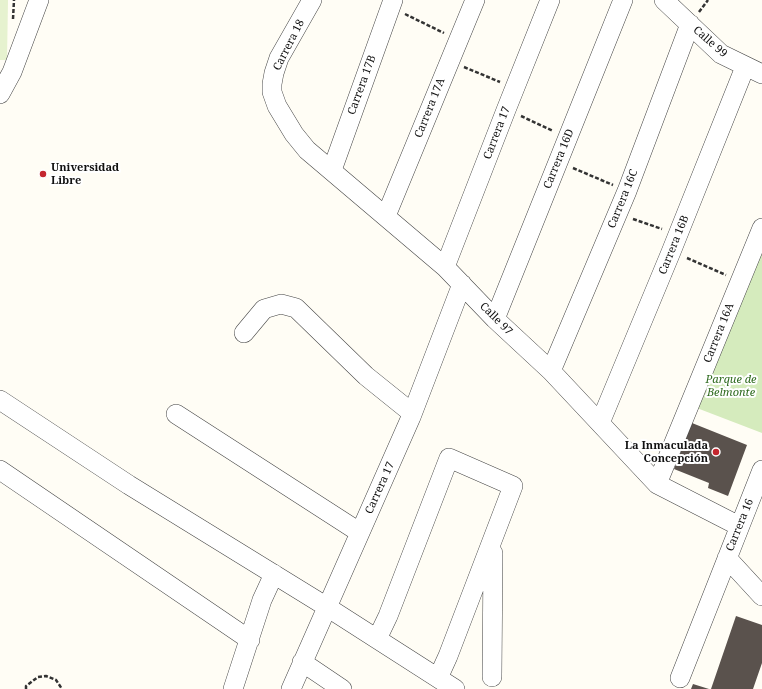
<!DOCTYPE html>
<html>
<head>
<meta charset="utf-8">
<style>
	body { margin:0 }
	canvas { display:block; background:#fffdf5 }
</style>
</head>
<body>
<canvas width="762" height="689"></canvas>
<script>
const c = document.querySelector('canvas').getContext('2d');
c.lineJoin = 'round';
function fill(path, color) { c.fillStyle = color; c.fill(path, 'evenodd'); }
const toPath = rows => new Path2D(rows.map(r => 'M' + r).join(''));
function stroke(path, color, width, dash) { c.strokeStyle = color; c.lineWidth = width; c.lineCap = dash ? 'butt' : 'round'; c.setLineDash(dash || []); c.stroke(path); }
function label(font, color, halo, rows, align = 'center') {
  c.font = font + ' "Noto Serif",serif'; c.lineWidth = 4; c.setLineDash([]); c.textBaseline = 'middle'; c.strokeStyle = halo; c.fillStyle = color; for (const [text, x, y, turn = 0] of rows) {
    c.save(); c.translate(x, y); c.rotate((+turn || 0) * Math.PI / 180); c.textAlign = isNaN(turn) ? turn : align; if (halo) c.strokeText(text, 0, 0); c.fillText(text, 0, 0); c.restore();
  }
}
const green = toPath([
	[762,228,762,433,689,405]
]);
const pitch = toPath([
	[0,0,8,0,7,60,0,60]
]);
const building = toPath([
	[692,423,747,445,728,496,708,488,709,483,674,469],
	[736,616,762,625,762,663,753,689,711,689],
	[693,684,709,689,691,689]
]);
const path = toPath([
	[699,12,708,0],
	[405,14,444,33],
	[13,19,14,0],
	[464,67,500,82],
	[521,116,553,131],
	[573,168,613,185],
	[633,219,662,229],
	[687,258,726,275],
	[26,689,26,686,38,677,46,676,56,680,62,689]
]);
const minor = toPath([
	[312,0,279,58,274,73,272,84,272,92,277,106,294,134,307,150,445,267,495,319,551,371,657,484,739,526],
	[664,0,721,54,762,74],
	[0,94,12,72,39,0],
	[332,170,393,0],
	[386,216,475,0],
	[445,267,506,110,550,0],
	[495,319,623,0],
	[244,333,264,309,281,304,296,308,366,376,412,413],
	[551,371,627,191,690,24],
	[0,400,129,485,327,607,455,689],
	[176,414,359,532],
	[600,423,671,252,745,67],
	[0,470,250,640],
	[657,484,762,228],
	[727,558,762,596],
	[377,639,388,616,449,458,513,486,448,656,438,678],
	[302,662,342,689],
	[492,677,493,553],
	[680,678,762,470],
	[233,689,262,600,274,574],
	[291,689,411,417,462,284]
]);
const markers = [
	[43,174,4,"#c4262e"],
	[716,452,4,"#c4262e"]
];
const streetNames = [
	["Calle 99",710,42,41],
	["Carrera 18",289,45,-63],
	["Carrera 17B",362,85,-70],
	["Carrera 17A",430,108,-68],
	["Carrera 17",497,133,-69],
	["Carrera 16D",559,159,-68],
	["Carrera 16C",623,199,-68],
	["Carrera 16B",674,245,-68],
	["Calle 97",496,319,45],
	["Carrera 16A",719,333,-68],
	["Carrera 17",380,488,-66],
	["Carrera 16",740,525,-68]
];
const poiNames = [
	["Universidad",51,168],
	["Libre",51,181],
	["La Inmaculada",708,446,"right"],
	["Concepción",708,459,"right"]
];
const parkNames = [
	["Parque de",731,380],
	["Belmonte",731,393]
];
fill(green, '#d5ebbd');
fill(pitch, '#e6f2cf');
fill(building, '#5a524d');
stroke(minor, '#444', 20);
stroke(path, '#333', 2.5, [4, 2]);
stroke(minor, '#fff', 19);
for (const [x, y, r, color] of markers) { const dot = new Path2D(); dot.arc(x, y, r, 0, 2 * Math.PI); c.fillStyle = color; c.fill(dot); stroke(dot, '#fff', 1.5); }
label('11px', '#111', '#fff', streetNames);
label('bold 11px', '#111', '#fff', poiNames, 'left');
label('italic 11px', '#2f6b1f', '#fff', parkNames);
</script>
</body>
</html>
